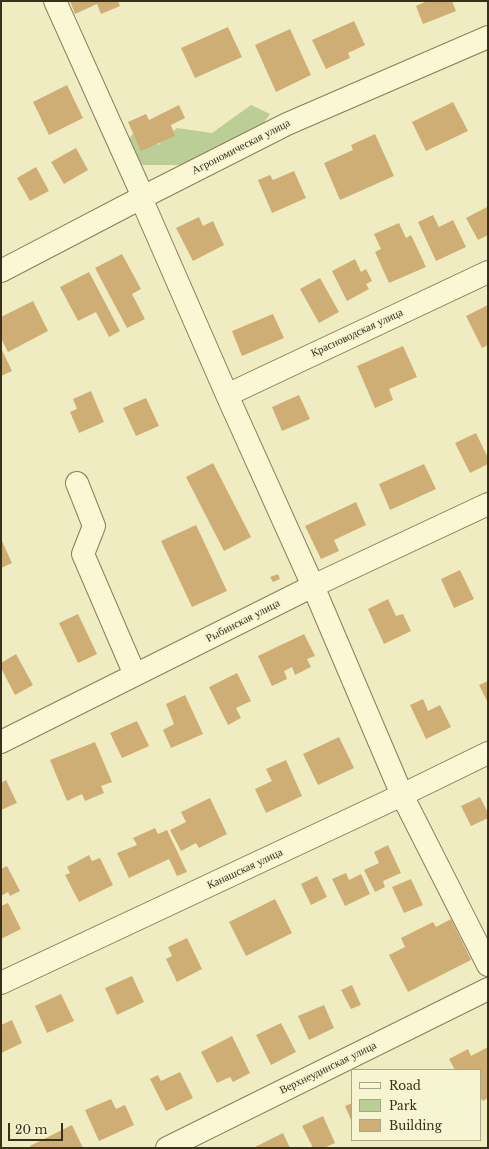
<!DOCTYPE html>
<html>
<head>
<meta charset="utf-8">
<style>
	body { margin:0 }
	#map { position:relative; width:489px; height:1149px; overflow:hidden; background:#efecc1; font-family:"Libre Baskerville",serif }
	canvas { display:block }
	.frame { position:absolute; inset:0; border:2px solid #39311d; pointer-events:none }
	.legend { position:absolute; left:351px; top:1069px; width:130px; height:72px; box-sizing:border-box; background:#f6f4d1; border:1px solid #aaa689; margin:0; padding:5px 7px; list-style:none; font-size:12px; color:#39311d }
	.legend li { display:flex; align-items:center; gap:8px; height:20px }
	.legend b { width:20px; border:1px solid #aaa689 }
	.scale { position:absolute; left:8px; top:1123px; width:55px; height:18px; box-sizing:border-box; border:2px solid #39311d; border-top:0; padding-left:5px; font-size:12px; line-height:14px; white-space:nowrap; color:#39311d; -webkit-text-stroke:3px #f6f4d1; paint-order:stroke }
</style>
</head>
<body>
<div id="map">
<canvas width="489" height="1149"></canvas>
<div class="frame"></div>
<ul class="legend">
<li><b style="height:5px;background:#faf7d5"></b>Road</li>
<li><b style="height:11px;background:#bbce95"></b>Park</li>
<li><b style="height:11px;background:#cfae76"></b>Building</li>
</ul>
<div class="scale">20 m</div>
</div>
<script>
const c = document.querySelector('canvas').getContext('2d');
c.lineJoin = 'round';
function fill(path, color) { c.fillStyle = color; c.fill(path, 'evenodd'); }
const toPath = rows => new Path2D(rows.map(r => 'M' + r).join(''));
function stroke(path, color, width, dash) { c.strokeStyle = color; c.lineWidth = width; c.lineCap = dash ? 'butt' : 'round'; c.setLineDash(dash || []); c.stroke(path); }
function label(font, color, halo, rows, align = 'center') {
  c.font = font + ' "Libre Baskerville",serif'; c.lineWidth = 3.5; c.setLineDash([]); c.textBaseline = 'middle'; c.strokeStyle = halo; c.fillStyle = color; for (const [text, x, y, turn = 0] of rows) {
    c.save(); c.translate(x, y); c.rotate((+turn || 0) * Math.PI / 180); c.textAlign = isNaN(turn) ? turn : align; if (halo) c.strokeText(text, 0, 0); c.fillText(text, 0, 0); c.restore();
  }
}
const green = toPath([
	[251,105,270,114,248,146,182,165,143,165,122,147,138,128,158,145,177,128,212,133]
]);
const building = toPath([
	[70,1,118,1,120,6,101,14,97,4,75,14],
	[427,1,452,1,456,11,423,24,416,6],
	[354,21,365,45,348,53,350,58,326,69,312,40],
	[228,27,242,57,195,78,181,48],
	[290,29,311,75,276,92,255,45],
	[67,85,83,118,49,135,33,102],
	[453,102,468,131,426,151,412,122],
	[179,105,185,118,171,125,175,136,141,151,128,122,146,114,149,120],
	[375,134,394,176,340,200,324,163,353,150,351,145],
	[76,148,88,170,64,184,51,162],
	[36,167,49,191,30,201,17,178],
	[294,171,306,198,272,213,258,180,270,175,273,180],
	[487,207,488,235,478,240,466,218],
	[433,215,439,227,453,220,466,247,436,261,418,222],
	[199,217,203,226,213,221,224,245,193,261,176,228],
	[399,223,406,238,411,235,426,267,389,283,375,252,381,249,374,234],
	[122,254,141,289,132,294,145,319,127,328,95,268],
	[355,259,361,272,366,269,372,281,366,284,369,289,347,301,332,271],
	[89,272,120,331,109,337,96,312,78,321,60,287],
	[320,278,339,312,319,323,300,289],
	[33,301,48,331,8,352,1,338,1,317],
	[488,305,488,345,482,348,466,316],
	[273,314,284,338,242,356,232,331],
	[403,346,417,377,389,389,393,400,375,408,357,366],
	[1,348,12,371,1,376],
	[91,391,104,422,79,433,70,412,77,409,73,399],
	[299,395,310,419,282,431,272,407],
	[146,398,159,426,136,436,123,408],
	[476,433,488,458,488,464,470,473,455,443],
	[213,463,251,537,224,551,186,477],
	[424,464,436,489,390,510,379,484],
	[356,502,366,525,334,540,339,551,321,559,305,526],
	[196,525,227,591,192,607,161,541],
	[1,539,12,563,1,568],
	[460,570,474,599,454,608,441,579],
	[278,574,280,579,273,582,270,577],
	[388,599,396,616,403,614,411,631,384,644,368,609],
	[78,614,97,654,78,663,59,623],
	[304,634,315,656,307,659,311,667,295,675,292,667,284,671,287,679,272,686,258,656],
	[16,654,33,685,15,695,1,668,1,663],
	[237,673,251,701,236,708,241,718,228,725,209,687],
	[488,681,488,703,479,685],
	[185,695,203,734,171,748,163,730,174,724,166,704],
	[423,699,428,711,440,705,451,727,426,739,410,705],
	[137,721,149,746,122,758,110,733],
	[339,737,354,768,318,785,303,754],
	[95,742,112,782,101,786,104,793,85,801,82,794,67,801,50,760],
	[286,760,302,796,266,813,255,789,272,781,266,769],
	[6,780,17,803,1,810,1,783],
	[480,797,488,813,488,818,471,826,461,806],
	[210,798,227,834,199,848,196,843,181,851,170,830,186,822,181,812],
	[155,828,158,834,167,830,187,872,177,876,169,859,129,878,117,853,137,845,133,838],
	[388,845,401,873,383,881,385,887,375,892,364,870,379,863,374,852],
	[89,855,92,861,100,858,113,885,79,902,65,875,70,873,67,867],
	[7,866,20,891,10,896,8,892,1,896,1,869],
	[346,873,349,880,361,874,370,894,345,906,332,879],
	[317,876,327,897,311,905,301,884],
	[411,879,423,905,404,913,392,887],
	[275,899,292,933,246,956,229,922],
	[8,903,21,929,1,939,1,906],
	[451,919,471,960,408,992,389,955,405,947,401,938,433,922,436,927],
	[187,938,202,969,177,982,166,959,172,956,168,947],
	[132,976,144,1002,117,1015,105,988],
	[352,985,361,1005,351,1009,341,990],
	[61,994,74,1021,47,1033,35,1006],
	[324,1005,334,1028,309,1040,298,1016],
	[12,1020,22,1043,1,1053,1,1025],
	[281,1023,296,1052,271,1065,256,1035],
	[232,1036,250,1073,233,1082,230,1077,217,1083,201,1052],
	[488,1047,488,1098,483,1101,480,1097,480,1070,455,1070,449,1059,468,1049,471,1056],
	[180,1072,193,1098,166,1111,150,1079,158,1075,161,1081],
	[111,1099,116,1109,125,1105,134,1125,99,1141,85,1110],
	[352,1103,352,1122,345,1106],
	[323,1116,335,1143,324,1148,313,1148,302,1126],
	[72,1125,83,1148,31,1148,30,1146],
	[283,1133,290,1148,253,1148]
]);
const minor = toPath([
	[55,1,140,190,141,198,227,395,313,586,402,795,488,965],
	[1,271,141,198,287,124,488,37],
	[227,395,488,272],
	[77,483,94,526,83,554,135,675],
	[1,742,313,586,488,504],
	[1,983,402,795,488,753],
	[167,1148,488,989]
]);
const streetNames = [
	["Агрономическая улица",241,147,-27],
	["Красноводская улица",357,333,-25],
	["Рыбинская улица",243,621,-27],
	["Канашская улица",245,869,-25],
	["Верхнеудинская улица",328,1068,-26]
];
fill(green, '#bbce95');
fill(building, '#cfae76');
stroke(minor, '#8a7d58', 24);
stroke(minor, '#faf7d5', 22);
label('11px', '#39311d', '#f6f4d1', streetNames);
</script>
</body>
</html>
